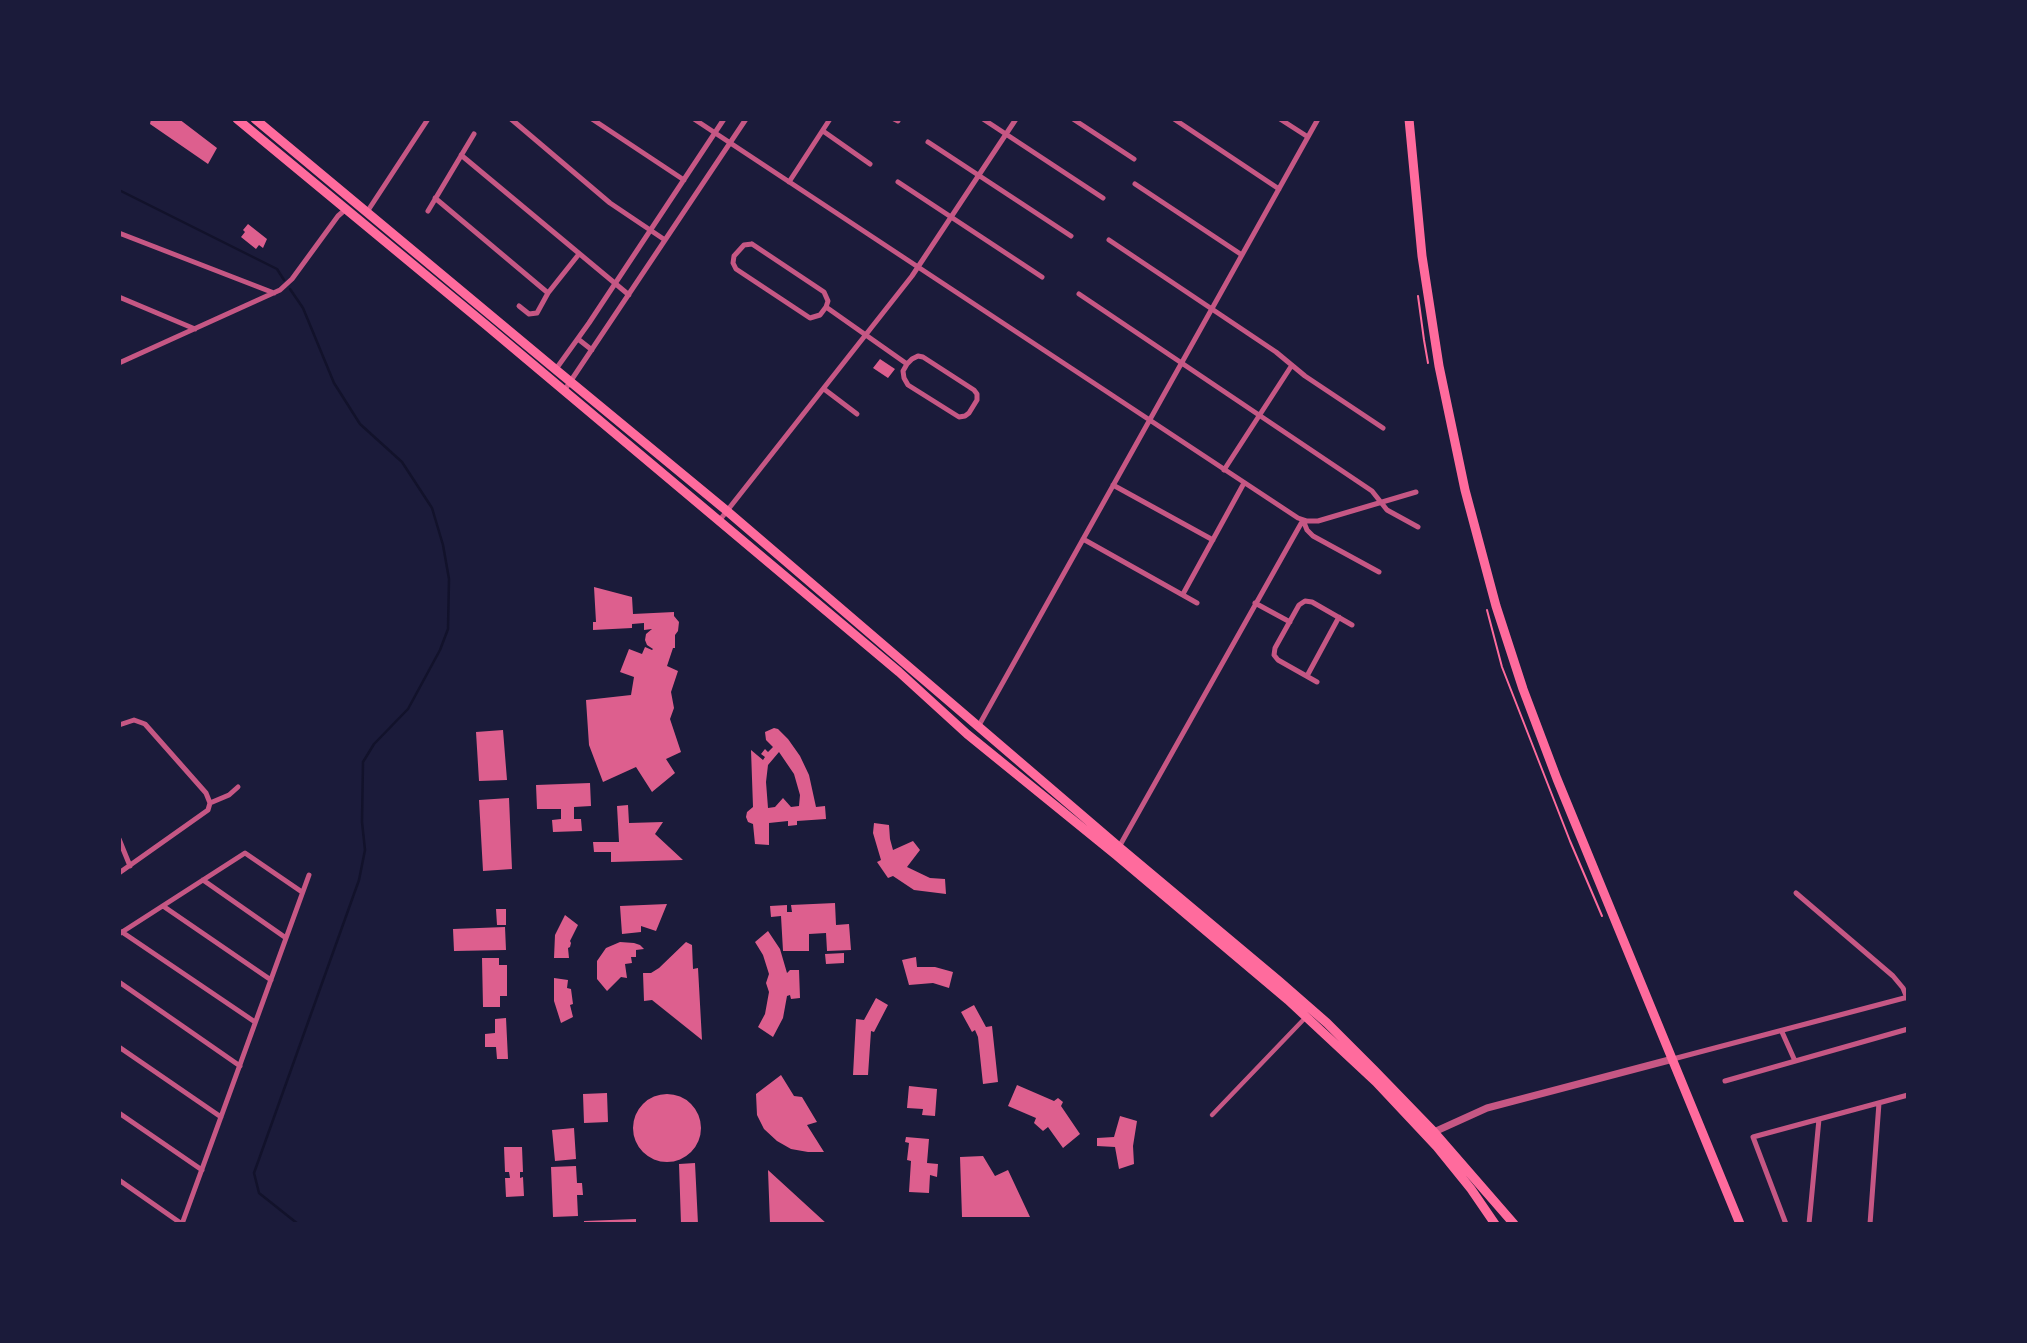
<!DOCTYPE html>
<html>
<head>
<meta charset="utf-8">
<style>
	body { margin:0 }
	#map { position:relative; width:2027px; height:1343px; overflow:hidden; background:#1b1b3a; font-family:Figtree,sans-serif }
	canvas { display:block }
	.frame { position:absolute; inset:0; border:121px solid #1b1b3a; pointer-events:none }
</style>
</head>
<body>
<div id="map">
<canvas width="2027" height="1343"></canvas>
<div class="frame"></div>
</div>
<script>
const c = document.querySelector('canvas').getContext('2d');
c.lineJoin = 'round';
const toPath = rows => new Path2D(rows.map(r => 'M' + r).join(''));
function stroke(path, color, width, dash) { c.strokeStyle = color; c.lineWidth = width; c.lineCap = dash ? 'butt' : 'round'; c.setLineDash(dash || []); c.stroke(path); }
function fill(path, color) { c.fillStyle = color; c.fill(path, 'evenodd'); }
const stream = toPath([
	[119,190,277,269,284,280],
	[290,289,303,308,334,383,360,424,402,462,432,508,443,545,449,579,448,629,440,650,408,709,374,744,363,762,362,822,365,850,359,880,254,1173,259,1193,298,1224]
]);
const building = toPath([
	[151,119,179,119,217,148,208,164,150,124],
	[248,224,267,239,263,248,259,245,256,249,241,237,245,232,243,230],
	[880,359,895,369,888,378,873,368],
	[594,587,632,597,633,614,674,612,674,616,679,622,678,631,675,635,675,648,673,648,667,666,678,671,671,692,674,708,670,719,681,752,666,759,675,773,652,792,636,767,603,782,589,745,586,700,631,695,634,677,620,672,629,649,642,654,645,647,652,650,653,649,647,645,645,640,646,634,652,629,644,630,644,623,632,624,632,628,593,630,593,622,596,622],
	[774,728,778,729,788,739,800,756,809,775,816,807,825,806,826,819,797,821,797,825,788,826,788,821,769,823,769,845,755,844,753,824,748,822,746,817,747,812,753,807,751,750,763,760,765,757,761,754,765,749,768,752,773,747,766,740,765,732],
	[779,752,794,774,800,795,799,806,791,807,783,798,775,807,768,808,766,782,768,765],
	[503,730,507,780,479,781,476,732],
	[590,783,591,806,574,807,574,819,581,819,582,831,553,832,552,820,561,819,561,809,537,809,536,785],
	[509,798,512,869,483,871,479,800],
	[628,805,629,823,663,822,655,834,683,860,611,862,611,852,594,852,593,842,619,842,617,806],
	[874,823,889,825,890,839,893,850,913,841,920,850,907,867,930,878,945,879,946,894,914,890,893,876,888,878,877,862,881,860,873,833],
	[835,903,836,925,849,924,851,950,827,951,826,933,809,934,809,951,783,951,781,916,771,917,770,906,787,905,787,912,792,912,791,905],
	[667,904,656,931,641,926,641,932,622,934,620,906],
	[496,909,506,909,506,925,497,925],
	[565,915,578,925,570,941,571,943,570,947,568,948,569,958,554,958,555,935],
	[505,927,506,950,454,951,453,929],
	[768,931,780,949,787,973,790,970,799,970,800,998,791,999,790,995,787,996,783,1018,773,1037,758,1027,765,1014,769,992,766,983,769,974,763,955,755,942],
	[620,942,634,943,640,945,644,949,636,950,636,957,631,957,632,963,625,964,627,978,621,977,607,991,597,979,597,961,606,948],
	[686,942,692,945,693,969,698,968,702,1040,652,1000,644,1001,643,973,651,973,659,968],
	[844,953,844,963,826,964,825,954],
	[916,957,917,967,935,967,953,972,949,988,933,983,909,985,902,960],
	[482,958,499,958,499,965,507,965,507,996,500,996,500,1007,483,1007],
	[554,978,568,980,567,988,571,989,573,1004,570,1005,573,1017,561,1023,554,1001],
	[876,998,888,1005,874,1032,871,1031,868,1075,853,1075,856,1019,864,1020],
	[974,1005,986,1027,992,1026,998,1082,983,1084,978,1037,975,1030,972,1032,961,1012],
	[506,1018,508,1059,497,1059,496,1047,485,1047,485,1034,495,1033,495,1019],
	[781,1075,794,1096,802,1097,817,1122,807,1125,824,1152,808,1152,791,1149,777,1141,764,1129,757,1115,756,1094],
	[1017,1085,1054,1101,1058,1098,1063,1102,1061,1106,1080,1134,1063,1148,1048,1127,1043,1131,1034,1123,1036,1118,1008,1106],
	[909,1086,937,1089,935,1116,922,1115,923,1109,907,1108],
	[607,1093,608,1122,584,1123,583,1094],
	'633 1128a34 34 0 1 1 68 0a34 34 0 1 1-68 0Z',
	[1120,1116,1137,1121,1133,1146,1134,1164,1119,1169,1115,1147,1097,1146,1097,1138,1114,1137],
	[574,1128,576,1159,555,1161,552,1130],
	[906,1137,929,1139,927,1163,938,1164,937,1177,930,1175,929,1193,909,1192,911,1161,907,1160,909,1143,905,1142],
	[504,1147,522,1147,523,1172,520,1172,520,1178,523,1177,524,1196,506,1197,505,1178,510,1178,509,1172,505,1172],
	[983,1156,995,1176,1008,1170,1030,1217,962,1217,960,1157],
	[695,1163,698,1224,681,1224,679,1164],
	[576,1166,577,1183,582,1183,583,1195,577,1195,578,1216,553,1217,551,1167],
	[768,1170,827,1224,770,1224],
	[636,1219,636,1224,584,1224,584,1221]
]);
const path = toPath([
	[1418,296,1424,340,1428,363],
	[1487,610,1502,667,1570,841,1602,916]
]);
const pedestrian = toPath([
	[1212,1115,1306,1017]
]);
const minor = toPath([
	[511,119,610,203,665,240],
	[592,119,684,180],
	[694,119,1298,518,1307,521,1318,521,1416,492],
	[894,119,898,121],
	[983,119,1103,198],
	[1073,119,1134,159],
	[1174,119,1279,189],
	[1280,119,1308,137],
	[823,131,870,164],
	[928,142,1071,236],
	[461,155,629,295],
	[789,182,830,119],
	[898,182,1042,277],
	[1135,184,1242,255],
	[435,198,548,293],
	[428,211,474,134],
	[367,212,428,119],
	[119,233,274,293],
	[1109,240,1276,352,1305,376,1383,428],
	[752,244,824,292,828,301,826,307,820,315,810,318,736,269,733,263,734,256,744,245,752,244],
	[1079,294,1372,491,1387,510,1418,527],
	[119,297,195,329],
	[519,306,529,314,537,313,548,293,579,254],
	[826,307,907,364,912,359,918,356,923,357,974,390,977,394,977,400,969,413,965,416,959,417,908,385,904,378,903,371,907,364],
	[578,339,592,350],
	[119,363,280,290,292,279,338,216,346,209],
	[556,369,589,323,724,119],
	[824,389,857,414],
	[564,391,746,119],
	[1224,470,1292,365],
	[1113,485,1213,540],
	[1303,520,1307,530,1313,536,1379,572],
	[719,521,912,276,1016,119],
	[1083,539,1197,603],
	[1183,594,1244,483],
	[1255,603,1290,622],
	[1307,676,1339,617],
	[1317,682,1278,660,1274,655,1275,648,1299,605,1305,601,1312,602,1352,625],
	[119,725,134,720,145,724,206,793,210,803],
	[978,727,1318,119],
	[210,803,229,795,238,787],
	[119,839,130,866],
	[1119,847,1303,520],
	[119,873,201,815,208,810,210,803],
	[203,880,286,938],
	[1796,893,1893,976,1903,988,1907,998],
	[163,906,271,980],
	[122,932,255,1022],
	[119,934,245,853,302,892],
	[119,982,240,1066],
	[1782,1032,1795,1061],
	[119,1047,221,1117],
	[1673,1059,1908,997],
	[1725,1081,1908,1029],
	[119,1113,202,1170],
	[119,1180,182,1224],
	[182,1224,309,875],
	[1786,1224,1753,1137,1908,1095],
	[1809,1224,1819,1119],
	[1870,1224,1879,1103]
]);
const tertiary = toPath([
	[1434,1132,1487,1108,1673,1059]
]);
const primary = toPath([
	[237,119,486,325,899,672,967,734,1116,855,1288,1000,1376,1082,1437,1147,1471,1189,1495,1224],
	[255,119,555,369,727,511,1119,847,1279,981,1327,1023,1374,1070,1434,1132,1514,1224],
	[1409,119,1422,256,1439,366,1465,490,1496,606,1523,689,1557,779,1740,1224]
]);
stroke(stream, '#12122b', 2.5);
fill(building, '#dd5f8e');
stroke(path, '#ff6b9d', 2);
stroke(pedestrian, '#c65784', 4.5);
stroke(minor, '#c65784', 5);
stroke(tertiary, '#c65784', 7);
stroke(primary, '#ff6b9d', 9);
</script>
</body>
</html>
